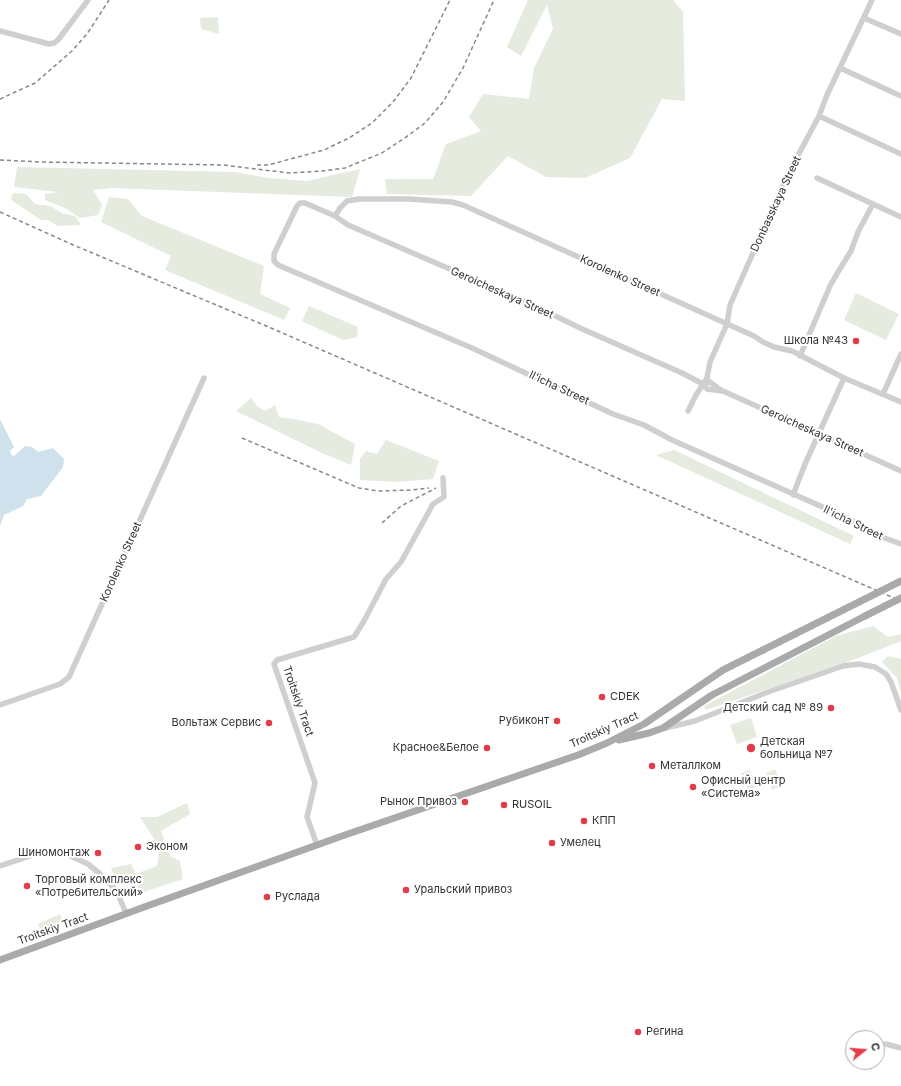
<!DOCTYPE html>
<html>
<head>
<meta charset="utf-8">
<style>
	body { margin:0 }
	#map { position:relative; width:901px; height:1086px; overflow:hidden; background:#fff; font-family:Inter,sans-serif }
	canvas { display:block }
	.north { position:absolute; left:845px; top:1030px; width:40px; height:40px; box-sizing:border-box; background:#fff; border:1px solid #adadad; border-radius:50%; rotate:73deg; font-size:11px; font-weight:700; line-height:16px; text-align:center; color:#323232 }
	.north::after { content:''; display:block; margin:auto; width:14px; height:18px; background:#e23b49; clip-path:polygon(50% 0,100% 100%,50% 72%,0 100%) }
</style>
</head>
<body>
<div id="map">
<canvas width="901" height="1086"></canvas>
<div class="north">С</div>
</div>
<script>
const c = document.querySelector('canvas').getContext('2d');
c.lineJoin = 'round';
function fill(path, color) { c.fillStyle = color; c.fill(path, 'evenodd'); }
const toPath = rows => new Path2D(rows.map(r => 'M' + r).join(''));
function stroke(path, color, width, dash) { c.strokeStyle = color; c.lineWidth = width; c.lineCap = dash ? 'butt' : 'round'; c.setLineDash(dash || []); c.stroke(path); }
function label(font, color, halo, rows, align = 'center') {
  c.font = font + ' Inter,sans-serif'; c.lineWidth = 4; c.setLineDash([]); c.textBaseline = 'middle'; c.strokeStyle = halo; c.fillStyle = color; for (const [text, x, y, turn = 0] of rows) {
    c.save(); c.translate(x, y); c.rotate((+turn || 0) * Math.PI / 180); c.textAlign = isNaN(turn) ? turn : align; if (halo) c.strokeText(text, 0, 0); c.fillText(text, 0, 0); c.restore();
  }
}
const green = toPath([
	[528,0,673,0,683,12,685,101,662,99,630,158,585,178,546,177,508,156,471,196,387,194,385,179,433,179,446,144,481,131,469,117,483,94,529,99,534,68,553,29,547,5,521,56,507,47],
	[218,17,219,34,201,29,200,18],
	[17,167,235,172,268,178,307,181,360,169,352,197,112,188,93,190,102,205,98,215,80,218,65,208,45,200,45,194,58,192,14,187],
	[13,193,26,194,35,204,50,206,62,213,75,216,81,225,58,226,48,220,41,220,11,200],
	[109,197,128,199,142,216,264,266,260,294,290,308,284,320,165,270,171,256,101,222],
	[856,293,899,314,886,340,844,320],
	[309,306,358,327,357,337,343,340,302,321],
	[251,398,257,406,265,411,275,405,279,417,294,419,318,424,355,444,351,465,322,453,236,411],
	[386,440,439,461,433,479,396,482,360,480,360,459,366,451,377,454],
	[674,450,854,536,850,544,656,455],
	[873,626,888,637,901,634,901,641,853,660,706,710,704,706,836,636],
	[888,656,901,659,901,693,897,678,882,662],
	[751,718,757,737,737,744,730,725],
	[775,769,782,786,772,790,766,773],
	[750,770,756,787,748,790,741,773],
	[187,803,190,814,161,831,170,856,180,861,183,879,141,893,135,889,145,880,126,882,126,876,115,877,111,868,131,864,136,874,157,866,160,848,140,817,157,817],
	[60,914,63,921,40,929,38,924]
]);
const water = toPath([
	[0,419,14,447,10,451,11,455,14,456,25,446,32,447,38,452,53,448,64,459,63,467,41,496,27,499,23,506,4,515,0,526]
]);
const minor = toPath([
	[864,18,901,34],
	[0,31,49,44,54,43,58,40,88,0],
	[840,68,901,96],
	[819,116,901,154],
	[817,178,901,217],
	[335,216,340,208,347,201,359,199,409,199,452,202,463,205,754,336,763,342,774,347,792,351,844,378,901,402],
	[800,356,830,286,838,272,851,251,858,232,873,204],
	[703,384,710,382,722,391],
	[883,394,901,354],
	[688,411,696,395,707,378,710,362,727,324,730,305,787,176,819,116,827,95,872,0],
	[901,471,723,391,707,389,703,384,682,373,580,328,533,305,348,225,335,216,305,203,300,203,297,206,274,254,274,261,278,265,472,348,613,414,644,425,672,440,845,517,879,536,901,544],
	[793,495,805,464,844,378],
	[0,705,60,684,69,677,204,378],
	[665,728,695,721,768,692,843,666,859,664,875,667,886,674,891,682,901,710],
	[317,845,307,817,315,783,274,664,277,660,354,637,364,621,386,579,401,562,433,504,444,497,443,478],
	[0,866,39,853,62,852,88,864,99,873,116,890,126,913],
	[886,1044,901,1048]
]);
const major = toPath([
	[619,740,649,733,663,728,712,695,865,616],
	[0,960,147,906,342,836,578,755,607,743,644,724,723,670,763,650]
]);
const rail = toPath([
	[0,99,35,83,72,51,87,34,109,0],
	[0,160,41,162,223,165,289,173,322,171,345,168,382,153,409,135,425,123,443,102,463,68,494,0],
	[257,165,268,165,324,150,349,138,372,123,393,102,411,78,450,0],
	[0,212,71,244,271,328,901,601],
	[242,438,359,488,379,491,411,490,429,488],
	[382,523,401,506,436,488]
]);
const majorBridge = toPath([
	[865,616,901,598],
	[763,650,901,581]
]);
const markers = [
	[856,341,4,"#e23b49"],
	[602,697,4,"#e23b49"],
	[831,708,4,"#e23b49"],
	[557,721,4,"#e23b49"],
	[269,723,4,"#e23b49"],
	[487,748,4,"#e23b49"],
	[751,748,5,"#e23b49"],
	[652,766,4,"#e23b49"],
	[693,787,4,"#e23b49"],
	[465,802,4,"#e23b49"],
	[504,805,4,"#e23b49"],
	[584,821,4,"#e23b49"],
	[552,843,4,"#e23b49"],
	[138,847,4,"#e23b49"],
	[98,853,4,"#e23b49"],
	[27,886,4,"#e23b49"],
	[406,890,4,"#e23b49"],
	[267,897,4,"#e23b49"],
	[638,1032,4,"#e23b49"]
];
const streetNames = [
	["Donbasskaya Street",776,204,-65],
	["Korolenko Street",620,276,24],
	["Geroicheskaya Street",502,293,24],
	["Il'icha Street",559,388,25],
	["Geroicheskaya Street",812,431,24],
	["Il'icha Street",853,523,26],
	["Korolenko Street",121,562,-66],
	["Troitskiy Tract",298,701,71],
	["Troitskiy Tract",604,730,-24],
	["Troitskiy Tract",53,929,-20]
];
const poiNames = [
	["Школа №43",848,341,"right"],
	["CDEK",610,697],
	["Детский сад № 89",823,708,"right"],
	["Рубиконт",549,721,"right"],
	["Вольтаж Сервис",261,723,"right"],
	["Детская",760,742],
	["больница №7",760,755],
	["Красное&Белое",479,748,"right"],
	["Металлком",660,766],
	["Офисный центр",701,781],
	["«Система»",701,794],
	["Рынок Привоз",457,802,"right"],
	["RUSOIL",512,805],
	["КПП",592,821],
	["Умелец",560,843],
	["Эконом",146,847],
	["Шиномонтаж",90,853,"right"],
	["Торговый комплекс",35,880],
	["«Потребительский»",35,893],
	["Уральский привоз",414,890],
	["Руслада",275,897],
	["Регина",646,1032]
];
fill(green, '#e5ebde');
fill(water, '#cee1ed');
stroke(minor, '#cfcfcf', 5.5);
stroke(major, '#aaa', 7);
stroke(rail, '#878787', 1.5, [4, 3]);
stroke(majorBridge, '#aaa', 7);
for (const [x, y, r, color] of markers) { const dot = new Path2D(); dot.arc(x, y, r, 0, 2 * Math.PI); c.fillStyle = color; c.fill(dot); stroke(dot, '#fff', 1.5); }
label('11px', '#323232', '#fff', streetNames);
label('11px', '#323232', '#fff', poiNames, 'left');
</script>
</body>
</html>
